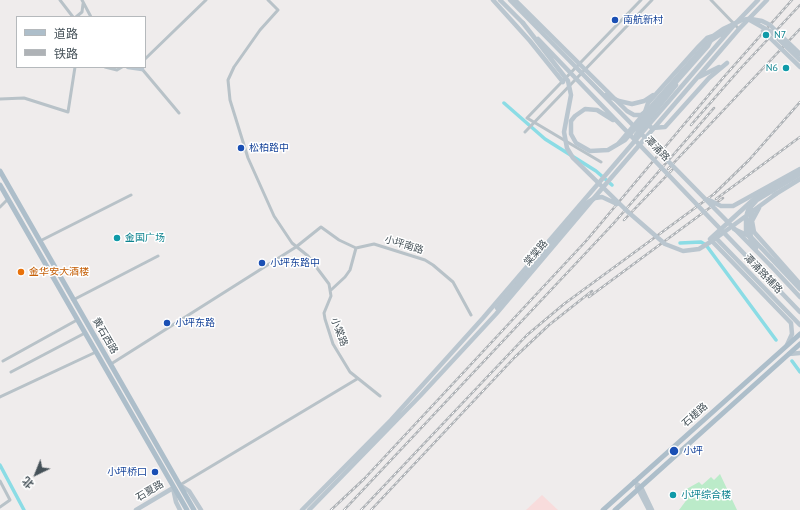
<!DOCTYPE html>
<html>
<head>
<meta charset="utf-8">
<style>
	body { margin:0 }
	#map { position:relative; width:800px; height:510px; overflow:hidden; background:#efecec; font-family:"PT Sans","Noto Sans SC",sans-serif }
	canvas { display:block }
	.legend { position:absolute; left:16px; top:16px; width:130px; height:52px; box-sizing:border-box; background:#fff; border:1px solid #b5b9bc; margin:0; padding:5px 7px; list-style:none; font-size:12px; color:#455158 }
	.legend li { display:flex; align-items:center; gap:8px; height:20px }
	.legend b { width:20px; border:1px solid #b5b9bc }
	.north { position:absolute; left:16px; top:454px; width:40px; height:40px; -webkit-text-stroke:3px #fff; paint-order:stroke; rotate:223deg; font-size:11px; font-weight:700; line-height:16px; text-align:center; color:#455158 }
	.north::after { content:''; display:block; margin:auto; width:14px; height:18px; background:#455158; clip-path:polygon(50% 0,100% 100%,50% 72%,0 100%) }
</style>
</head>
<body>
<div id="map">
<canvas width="800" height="510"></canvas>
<ul class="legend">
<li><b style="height:5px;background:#adbeca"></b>道路</li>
<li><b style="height:5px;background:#aeb2b6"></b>铁路</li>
</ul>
<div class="north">北</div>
</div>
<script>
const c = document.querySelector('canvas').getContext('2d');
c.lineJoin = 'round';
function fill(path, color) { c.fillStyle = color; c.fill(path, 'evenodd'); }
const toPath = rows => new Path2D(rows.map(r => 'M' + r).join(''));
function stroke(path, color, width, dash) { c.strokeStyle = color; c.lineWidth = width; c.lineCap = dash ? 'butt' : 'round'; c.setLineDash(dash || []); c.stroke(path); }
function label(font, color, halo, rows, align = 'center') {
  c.font = font + ' "PT Sans","Noto Sans SC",sans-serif'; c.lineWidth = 3; c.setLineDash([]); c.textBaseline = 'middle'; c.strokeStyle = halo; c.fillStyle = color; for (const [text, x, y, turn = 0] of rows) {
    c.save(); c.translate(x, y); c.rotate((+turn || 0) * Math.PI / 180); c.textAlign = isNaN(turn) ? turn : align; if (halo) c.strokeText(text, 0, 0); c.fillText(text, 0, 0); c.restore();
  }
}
const medical = toPath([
	[542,495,558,510,526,510]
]);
const green = toPath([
	[720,474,737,510,679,510,688,498,683,491,699,482,702,485,711,477,714,480]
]);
const canal = toPath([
	[504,103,545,139,596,171,612,185],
	[680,243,701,242,706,245,776,340],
	[792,361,800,372],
	[0,465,24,510]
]);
const street = toPath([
	[60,0,73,17],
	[82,0,91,17],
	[268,0,278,10,260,30,234,67,228,80,230,100,248,158,274,216,292,243,308,256,329,284,331,296,324,313,325,319,333,344,350,372,380,396],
	[711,0,739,29],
	[76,17,82,12,83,4],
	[145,59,206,0],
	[105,67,117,70,122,67],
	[142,69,179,113],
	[0,99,24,98,68,112,75,67],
	[525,132,652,0],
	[601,162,527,118,641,0],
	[0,207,8,199],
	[40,241,131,195],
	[331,290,345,277,350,270,356,248],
	[73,300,158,256],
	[3,361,77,320],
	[111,364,296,247,321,227,339,240,356,248,374,244,425,260,433,265,453,282,471,315],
	[11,372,85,333],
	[0,397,96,352],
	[0,481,10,500,0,507],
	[180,485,357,379]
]);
const secondary = toPath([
	[493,0,530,41,563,82],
	[500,0,523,23],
	[515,0,627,111,634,115,641,115,650,108],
	[128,67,142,69],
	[699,77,719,67],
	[648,110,707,43,730,28],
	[619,143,643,115],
	[774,195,800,179],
	[759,208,752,221,754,232,800,284],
	[734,229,751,237,800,289],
	[714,236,800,325],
	[751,237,749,225,752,210],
	[771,266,800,297],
	[787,345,792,334,791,323,710,239,755,198,799,172],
	[789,354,800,353],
	[634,482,641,487,652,510],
	[180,485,189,491,201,510],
	[637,487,649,510],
	[136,510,173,488,176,502,180,510],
	[302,510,391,420,483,318,735,24,758,0],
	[309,510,420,396,496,314,605,185,739,29,767,0]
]);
const primary = toPath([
	[0,171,194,510],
	[0,185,187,510],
	[603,510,800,334],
	[615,510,800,344]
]);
const rail = toPath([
	[691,125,740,69,800,5],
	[668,169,800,29],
	[716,199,800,137],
	[624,220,674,168],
	[589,297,723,198],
	[331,510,364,479,586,241,723,78,792,0],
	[344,510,613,224,714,108],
	[361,510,527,335,564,304,714,194,749,160,800,102],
	[371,510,515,357,549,325,592,291]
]);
const secondaryBridge = toPath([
	[510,0,771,266],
	[751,19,762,21,770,25,800,54],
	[523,23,568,81,571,95,564,132,567,148,573,158,627,211,665,244,683,251,699,249,712,241,776,194],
	[763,31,800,67],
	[713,36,707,38,699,46,648,103,644,115,646,123,652,128,665,127,709,78,727,63],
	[538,39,800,312],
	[606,95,619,101,632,104,644,101,653,95],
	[613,120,597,110,585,109,575,116,571,121,571,134,576,143,590,151,608,150,625,140,708,46,713,36,723,29,742,20,748,19,771,32,800,60],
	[636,135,676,85],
	[709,200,721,206,733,206,800,169],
	[756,248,746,231,746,217,748,210,757,200,800,174],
	[497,308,585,204,595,198,602,197,617,204]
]);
const markers = [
	[615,20,4,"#1a4fb4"],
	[766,35,4,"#0f9aa8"],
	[786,68,4,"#0f9aa8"],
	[241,148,4,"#1a4fb4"],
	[117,238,4,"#0f9aa8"],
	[262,263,4,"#1a4fb4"],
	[21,272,4,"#e8710a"],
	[167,323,4,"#1a4fb4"],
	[674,451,5,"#1a4fb4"],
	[155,472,4,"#1a4fb4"],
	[673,495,4,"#0f9aa8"]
];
const transitNames = [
	["南航新村",623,20],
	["松柏路中",249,148],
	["小坪东路中",270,263],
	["小坪东路",175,323],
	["小坪",683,451],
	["小坪桥口",147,472,"right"]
];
const cultureNames = [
	["N7",774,35],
	["N6",778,68,"right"],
	["金国广场",125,238],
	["小坪综合楼",681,495]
];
const streetNames = [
	["潭涌路",657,149,46],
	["小坪南路",404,245,17],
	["棠棠路",536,253,-50],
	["潭涌路辅路",763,274,46],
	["小棠路",339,332,69],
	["黄石西路",105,336,60],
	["石槎路",695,415,-42],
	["石夏路",150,491,-31]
];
const foodNames = [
	["金华安大酒楼",29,272]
];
fill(medical, '#f8dcdc');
fill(green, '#bbebc9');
stroke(canal, '#8bdce5', 3.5);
stroke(street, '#b8c2c8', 3);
stroke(secondary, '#bac6cf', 4.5);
stroke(primary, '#adbeca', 5);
stroke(rail, '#aeb2b6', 2.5);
stroke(rail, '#fff', 1, [3]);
stroke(secondaryBridge, '#bac6cf', 4.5);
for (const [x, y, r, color] of markers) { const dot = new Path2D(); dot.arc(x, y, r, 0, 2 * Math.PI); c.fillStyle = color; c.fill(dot); stroke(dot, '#fff', 1.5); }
label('10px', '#164399', '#fff', transitNames, 'left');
label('10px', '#0d838f', '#fff', cultureNames, 'left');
label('10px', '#455158', '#fff', streetNames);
label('10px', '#c56008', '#fff', foodNames, 'left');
</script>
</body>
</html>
